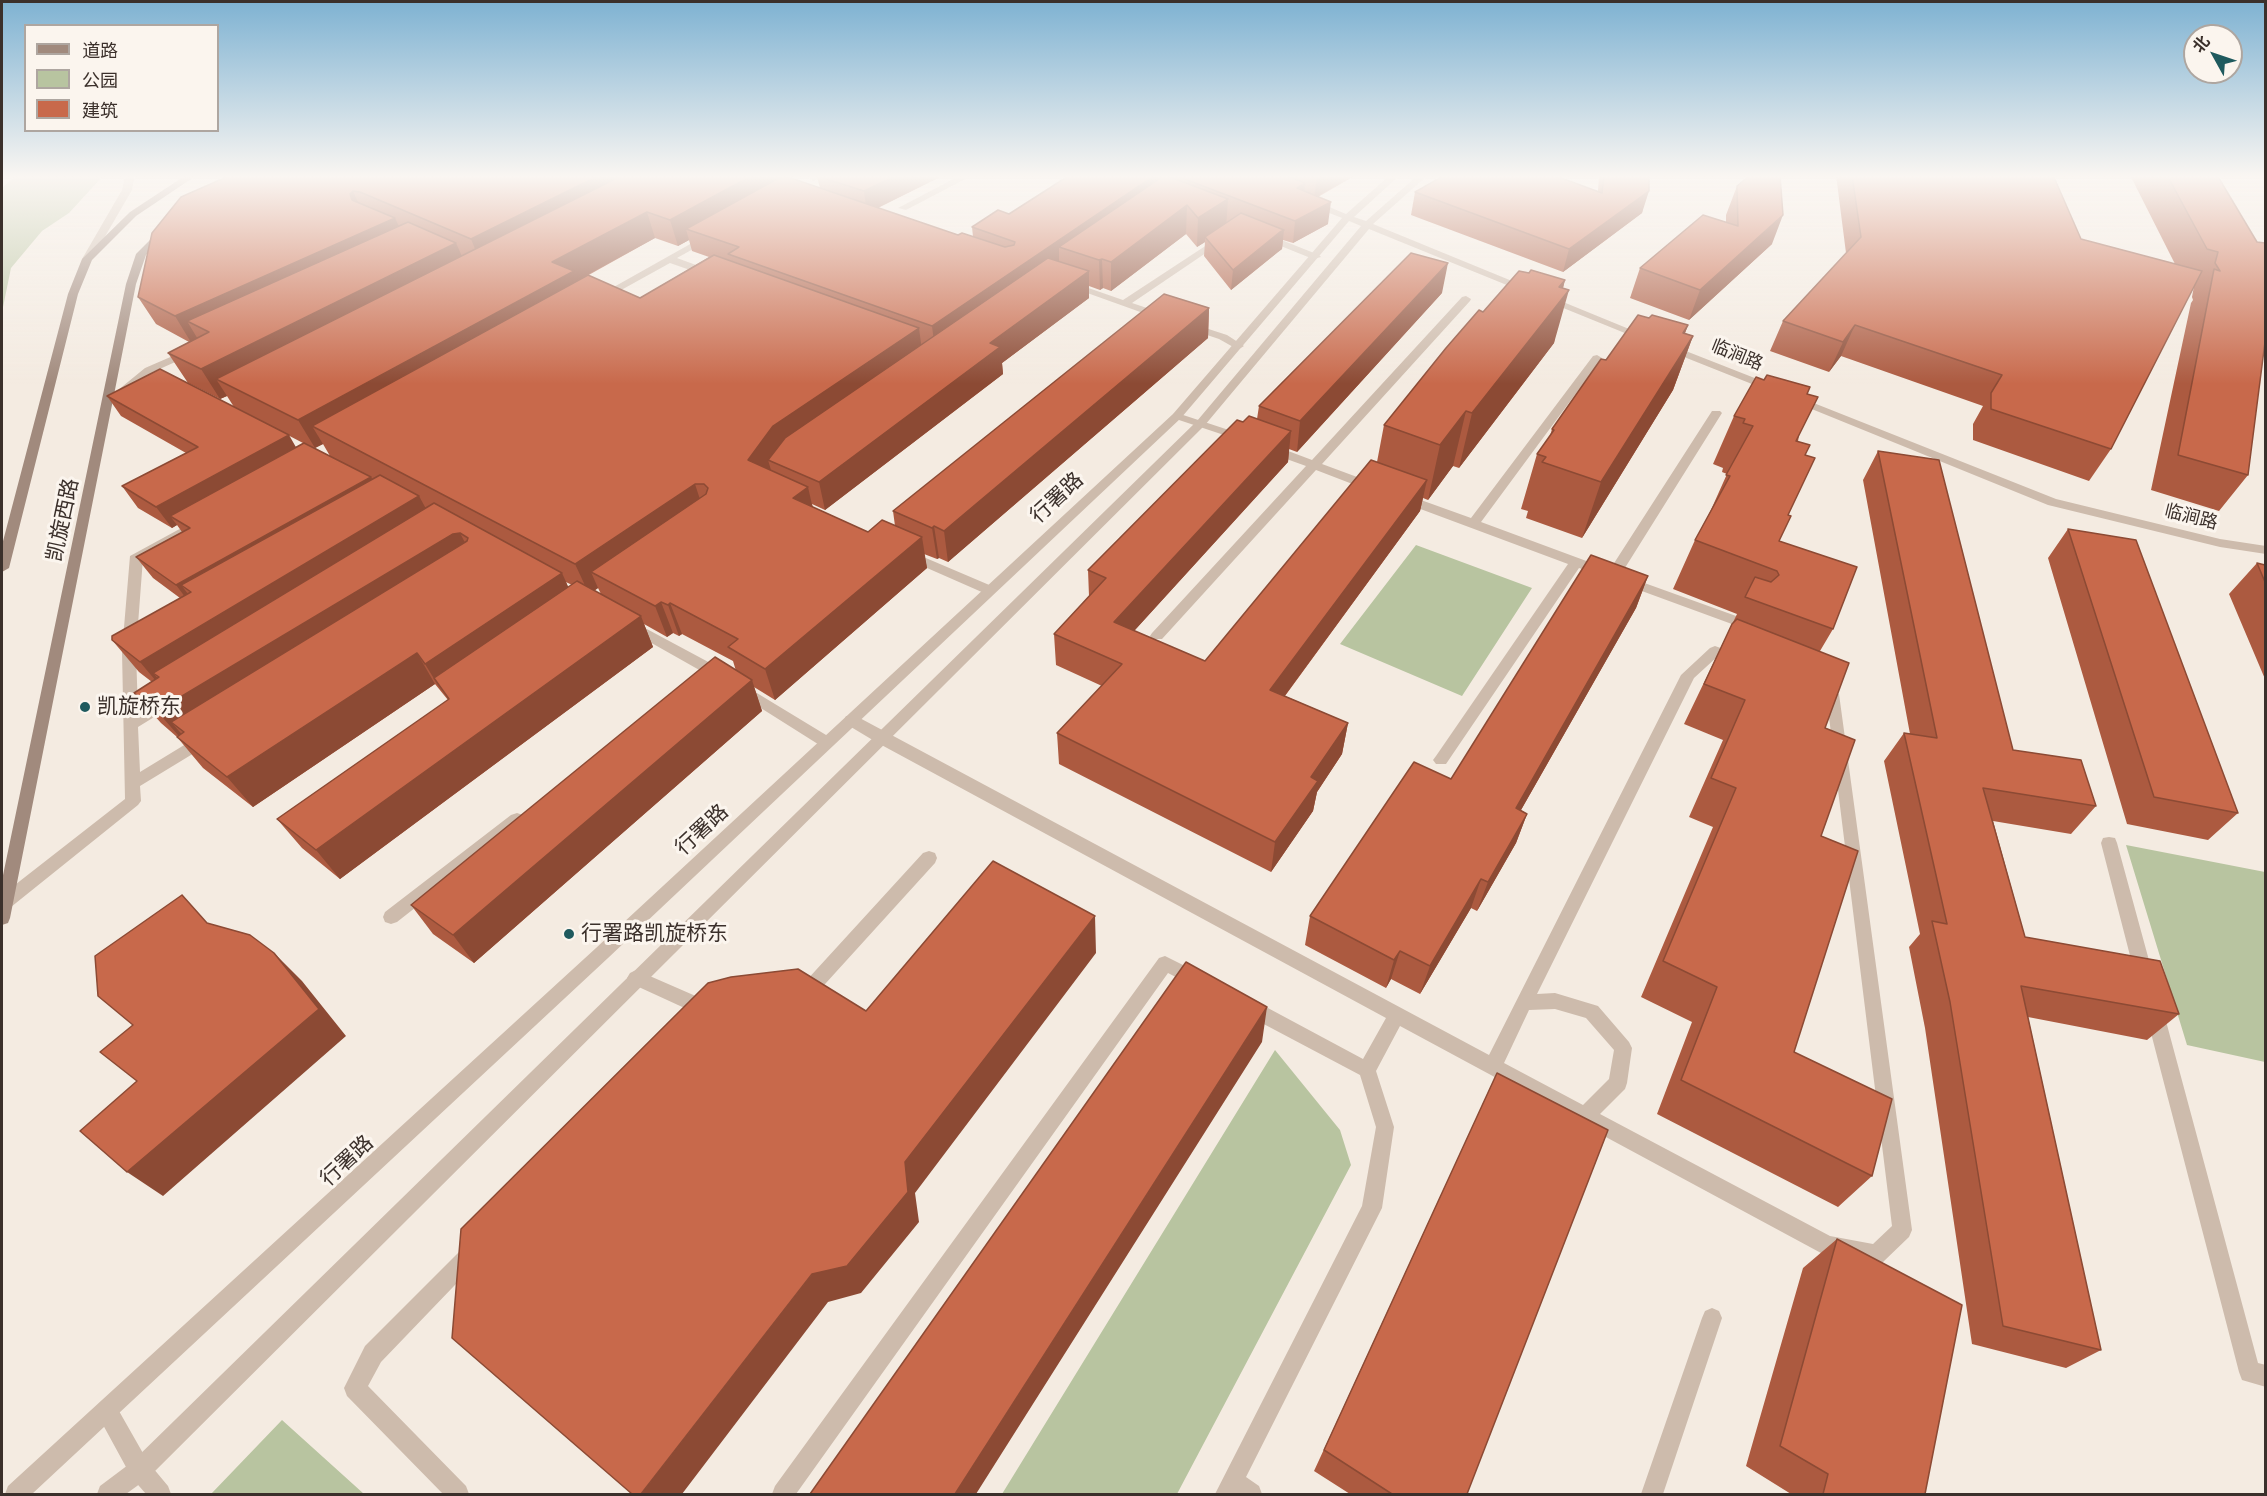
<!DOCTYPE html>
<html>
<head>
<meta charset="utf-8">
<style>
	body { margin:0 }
	#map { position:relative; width:2267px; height:1496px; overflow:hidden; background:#f4ebe1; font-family:Quicksand,"Noto Sans SC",sans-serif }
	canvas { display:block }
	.frame { position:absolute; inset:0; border:3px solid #3b302b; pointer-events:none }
	.legend { position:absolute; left:24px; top:24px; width:195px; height:108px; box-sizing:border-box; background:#fbf5ee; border:2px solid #aea6a0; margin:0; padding:8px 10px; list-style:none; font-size:18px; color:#3b302b }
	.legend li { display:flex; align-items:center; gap:12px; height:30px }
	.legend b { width:30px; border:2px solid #aea6a0 }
	.north { position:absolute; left:2183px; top:24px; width:60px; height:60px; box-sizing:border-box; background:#fbf5ee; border:2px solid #aea6a0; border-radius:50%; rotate:310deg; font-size:16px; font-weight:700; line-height:24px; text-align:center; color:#3b302b }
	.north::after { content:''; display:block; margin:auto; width:21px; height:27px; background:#1f5a5e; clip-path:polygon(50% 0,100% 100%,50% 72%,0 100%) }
</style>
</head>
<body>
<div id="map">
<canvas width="2267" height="1496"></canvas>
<div class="frame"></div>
<ul class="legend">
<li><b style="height:8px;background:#a18a7d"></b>道路</li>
<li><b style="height:16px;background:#b8c4a0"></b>公园</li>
<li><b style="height:16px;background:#c8694b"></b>建筑</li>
</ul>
<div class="north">北</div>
</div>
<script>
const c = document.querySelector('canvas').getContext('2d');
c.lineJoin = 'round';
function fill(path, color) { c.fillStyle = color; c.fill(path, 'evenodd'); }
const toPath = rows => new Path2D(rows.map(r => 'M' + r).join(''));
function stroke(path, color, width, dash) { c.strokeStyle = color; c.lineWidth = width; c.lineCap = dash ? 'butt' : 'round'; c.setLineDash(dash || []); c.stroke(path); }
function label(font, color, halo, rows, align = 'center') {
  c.font = font + ' Quicksand,"Noto Sans SC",sans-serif'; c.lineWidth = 6; c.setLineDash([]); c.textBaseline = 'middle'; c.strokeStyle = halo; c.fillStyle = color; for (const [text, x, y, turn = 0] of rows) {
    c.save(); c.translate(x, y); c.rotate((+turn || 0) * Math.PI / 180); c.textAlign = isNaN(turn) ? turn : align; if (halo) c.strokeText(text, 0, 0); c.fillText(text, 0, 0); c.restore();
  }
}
const green = toPath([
	[16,175,104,175,69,213,42,231,11,268,2,312,2,188],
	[1416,545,1532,588,1462,696,1340,644],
	[2126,845,2265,872,2265,1062,2187,1045],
	[1275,1050,1340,1130,1351,1165,1177,1494,1002,1494],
	[282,1420,364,1494,211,1494]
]);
const lane = toPath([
	[125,175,135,175,132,190,92,259,83,261,82,259,122,190,125,175],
	[813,175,826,175,814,181,809,178,813,175],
	[961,175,973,175,906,210,898,208,961,175],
	[1264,233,1319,255,1321,257,1313,259,1261,238,1259,236,1264,233],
	[708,234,711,235,711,239,677,258,715,272,715,276,707,276,670,263,605,299,596,297,708,234],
	[1222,235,1227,238,1225,240,1132,303,1165,314,1165,318,1157,318,1065,285,1074,283,1123,300,1222,235],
	[1466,296,1471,299,1470,301,1322,464,1376,484,1376,490,1368,490,1316,470,1162,639,1152,639,1150,636,1152,633,1306,466,1267,452,1267,446,1275,446,1312,460,1462,297,1466,296],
	[1190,323,1227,335,1244,346,1239,349,1235,348,1219,339,1186,328,1186,324,1190,323],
	[189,349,194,352,193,354,153,372,122,397,118,398,112,395,145,368,189,349],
	[1597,355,1602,358,1481,522,1608,569,1609,571,1712,411,1720,411,1722,413,1618,579,1608,579,1607,575,1603,576,1579,568,1446,764,1436,764,1433,760,1436,756,1568,564,1399,501,1397,498,1399,495,1407,495,1471,518,1593,356,1597,355],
	[1177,413,1247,436,1249,438,1247,440,1239,440,1173,418,1173,414,1177,413],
	[198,519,204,523,202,526,143,558,136,651,138,713,167,697,174,702,172,706,138,727,140,772,199,736,204,734,209,736,211,740,209,744,140,786,141,801,138,805,11,907,2,908,2,895,125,799,122,651,130,556,198,519],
	[907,550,994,587,996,590,989,594,984,593,902,557,901,554,907,550],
	[1625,576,1750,621,1752,624,1745,629,1740,627,1620,583,1618,580,1625,576],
	[630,620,727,672,729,676,727,680,717,680,625,628,623,625,630,620],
	[1715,646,1740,655,1742,659,1735,664,1717,657,1694,678,1537,994,1555,993,1598,1006,1629,1042,1632,1048,1627,1083,1625,1089,1600,1114,1830,1236,1873,1244,1892,1226,1827,701,1817,698,1815,694,1822,689,1839,694,1912,1230,1909,1237,1883,1262,1876,1265,1821,1253,1400,1026,1376,1071,1394,1127,1382,1208,1246,1477,1259,1486,1262,1494,1215,1494,1362,1206,1376,1127,1360,1075,1241,1012,1238,1006,1241,1000,1247,998,1253,1000,1363,1059,1386,1018,876,742,846,724,844,720,846,716,856,716,1489,1055,1681,675,1710,648,1715,646],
	[1555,1009,1586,1018,1614,1050,1609,1079,1583,1105,1504,1063,1529,1010,1555,1009],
	[742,684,831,738,833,742,831,746,821,746,737,693,735,689,742,684],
	[517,813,523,815,525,819,523,823,397,922,391,924,385,922,383,917,385,912,511,815,517,813],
	[2109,837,2115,838,2117,843,2153,975,2150,980,2144,983,2138,980,2135,975,2101,843,2103,838,2109,837],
	[929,851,935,853,937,858,935,863,816,994,803,998,797,995,794,990,797,985,805,982,923,853,929,851],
	[1165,956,1203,975,1206,980,1203,985,1197,988,1168,973,796,1494,772,1494,775,1486,1159,958,1165,956],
	[636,970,714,1004,717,1010,714,1016,708,1018,702,1016,630,983,627,978,630,973,636,970],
	[2154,1002,2160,1004,2163,1010,2258,1363,2266,1365,2266,1387,2242,1380,2239,1372,2145,1010,2148,1004,2154,1002],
	[471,1244,478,1247,481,1254,478,1261,381,1362,368,1386,466,1486,469,1494,443,1494,347,1396,344,1388,365,1346,464,1247,471,1244],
	[1712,1308,1719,1311,1722,1318,1663,1494,1641,1494,1702,1318,1705,1311,1712,1308],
	[107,1401,115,1404,148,1462,168,1486,171,1494,146,1494,132,1478,96,1412,99,1404,107,1401]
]);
const street = toPath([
	[1390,175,1400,175,1354,217,1366,221,1418,175,1428,175,1373,224,1651,338,1650,340,1642,340,1369,229,1205,425,148,1478,126,1494,97,1494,100,1486,132,1462,1197,421,1361,226,1349,221,1181,418,608,958,32,1494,5,1494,8,1486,596,948,1173,414,1342,218,1309,205,1309,201,1315,201,1346,214,1390,175],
	[1668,344,1775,386,1777,388,1771,391,1767,390,1664,349,1663,347,1668,344],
	[1796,396,2056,499,2220,539,2266,546,2266,554,2220,547,2048,505,1792,401,1792,397,1796,396]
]);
const secondary = toPath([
	[186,175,197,175,136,216,92,260,78,294,9,568,2,572,2,545,68,294,82,259,130,212,186,175],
	[161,229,169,231,146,255,136,284,10,918,8,923,2,925,2,880,126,284,136,254,161,229]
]);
const wall = toPath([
	[819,175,944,175,878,208,958,235,973,237,972,227,1009,214,1070,175,1356,175,1318,197,1328,224,1293,243,1283,240,1282,249,1278,252,1231,290,1204,256,1205,242,1197,247,1186,234,1111,291,1103,288,1100,290,1089,286,1089,298,1002,363,1003,374,825,510,812,504,813,507,868,532,895,526,893,511,1209,308,1208,338,948,562,939,558,937,559,924,554,927,568,775,700,754,687,762,711,474,963,433,934,411,905,736,671,733,661,682,634,679,636,673,633,667,637,644,624,653,647,340,879,302,848,277,819,448,700,435,684,253,807,203,768,177,737,161,723,134,693,152,682,139,672,112,640,180,598,153,578,136,557,182,532,177,525,172,528,138,508,122,486,186,453,121,416,107,396,296,447,303,443,234,407,227,396,220,399,188,383,168,353,189,342,156,324,138,297,181,197,789,178,820,188,817,176],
	[655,238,678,246,689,240,692,251,709,257,640,298,578,281],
	[323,444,330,456,315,448],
	[566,582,572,585,568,588],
	[598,588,601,594,594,591],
	[1599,175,1649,175,1642,213,1563,272,1411,215,1415,192,1598,191],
	[1836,175,2053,175,2081,239,2175,264,2130,175,2217,175,2248,475,2219,511,2151,490,2191,303,2193,300,2192,297,2194,286,2111,449,2089,481,1973,440,1973,424,1983,406,1841,356,1829,372,1770,351,1783,321,1846,253],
	[2261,175,2265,175,2265,183],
	[1737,186,1772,244,1689,320,1630,298,1640,268,1726,222,1726,215],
	[1529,273,1565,280,1563,288,1554,343,1459,468,1453,466,1428,500,1423,498,1420,511,1285,696,1348,723,1342,754,1317,792,1313,811,1271,872,1059,764,1057,733,1102,686,1056,665,1054,634,1089,596,1088,570,1243,422,1257,419,1259,406,1442,293,1297,452,1289,449,1288,462,1134,631,1205,661,1377,462,1384,425,1483,312],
	[1649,318,1688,325,1685,333,1693,336,1673,390,1582,538,1526,518,1528,511,1521,509,1537,454,1550,436,1552,429,1606,360],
	[1807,394,1798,441,1805,455,1788,515,1779,541,1833,629,1820,651,1825,728,1821,836,1794,1052,1872,1176,1838,1207,1657,1114,1692,1022,1641,997,1713,827,1689,817,1723,740,1684,724,1737,614,1673,589,1695,540,1710,512,1727,474,1722,472,1723,468,1713,464,1734,416],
	[1878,451,2013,750,2096,806,2071,834,1993,821,2025,937,2179,1014,2147,1040,2028,1017,2101,1350,2066,1368,1972,1344,1925,1028,1909,947,1920,934,1884,761,1904,733,1910,734,1863,480],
	[2068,529,2238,813,2208,840,2127,824,2048,558],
	[2257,563,2265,565,2265,679,2229,594],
	[1648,576,1636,608,1521,810,1527,814,1516,843,1477,911,1471,908,1420,994,1391,979,1386,988,1305,945,1310,916,1451,779],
	[1497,1073,1467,1494,1350,1494,1314,1471],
	[1837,1239,1925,1494,1791,1494,1746,1466,1803,1268]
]);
const shadedWall = toPath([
	[600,175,659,175,482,266,471,239],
	[753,175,788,175,791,189,686,229,689,240,678,246,670,220],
	[897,175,944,175,867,213,864,191],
	[1155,175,1162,175,1162,192,1059,247,1059,263,935,349,932,326],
	[1320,175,1356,175,1314,198,1317,177],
	[1305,183,1303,205,1297,188],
	[353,191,365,218,352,200,350,194],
	[1649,191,1642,213,1563,272,1569,249],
	[1228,199,1226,228,1205,237,1205,242,1197,247,1198,218],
	[1331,202,1328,224,1293,243,1295,221],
	[1187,205,1186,234,1111,291,1111,262],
	[647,212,655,238,578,280,584,299,312,426,323,444,315,448,298,420,552,262],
	[1783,215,1772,244,1689,320,1700,290],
	[395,218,408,245,187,321,199,341,192,344,175,316],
	[1284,230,1282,249,1278,252,1231,290,1233,270,1280,232],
	[456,243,469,272,216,379,227,396,220,399,201,369],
	[1102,259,1103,288,1100,290,1099,260],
	[1448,263,1442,293,1297,452,1300,421],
	[1089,271,1089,298,1002,363,1003,374,825,510,819,482,990,343],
	[1565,280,1559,303,1569,290,1554,343,1459,468,1472,413],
	[1209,308,1208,338,948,562,944,531],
	[1688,325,1670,373,1693,336,1673,390,1582,538,1601,482,1683,333],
	[1855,325,1841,356,1829,372,1843,342],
	[919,328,923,358,768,460,771,470,748,460,773,426],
	[1466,411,1453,466,1428,500,1440,445],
	[1291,431,1288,462,1114,653,1114,622],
	[289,435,301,456,170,516,177,525,172,528,156,507],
	[371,477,383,498,181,585,196,604,192,606,176,585],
	[1427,480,1420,511,1267,720,1270,690],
	[695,484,705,515,591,572,598,588,589,594,575,564],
	[808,487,815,518,793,498],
	[419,496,436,527,153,673,169,691,166,693,140,662],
	[934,526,939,558,937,559,932,528],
	[460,533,476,564,184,732,171,722,187,740,184,742,157,711,453,534],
	[922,537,927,568,775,700,765,669],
	[562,573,576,604,434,678,444,695,425,664],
	[1648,576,1636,608,1505,838,1516,808],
	[661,602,673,633,667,637,655,606],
	[670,603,682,634,679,636,668,605],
	[641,616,653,647,340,879,316,850],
	[417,653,435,684,253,807,227,777],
	[752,680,762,711,474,963,453,935],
	[1348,723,1342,754,1317,792,1313,811,1271,872,1275,842,1311,777],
	[1527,814,1516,843,1477,911,1488,882],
	[1481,879,1471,908,1420,994,1430,966],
	[1095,916,1096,953,915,1193,919,1222,861,1293,828,1302,682,1494,641,1494,812,1274],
	[1400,951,1391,979,1386,988,1394,960],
	[274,953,302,981,346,1036,163,1196,127,1172],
	[1267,1007,1262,1042,976,1494,955,1494]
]);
const building = toPath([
	[231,175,600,175,471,239,360,192,353,191,350,194,352,200,395,218,175,316,138,297,152,233,181,197,231,175],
	[623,175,753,175,670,220,647,212,552,262,574,271,298,420,216,379,623,175],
	[819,175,897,175,864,191,817,176,819,175],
	[1070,175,1155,175,932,326,728,254,739,247,686,229,777,179,788,177,958,235,962,233,1005,247,1014,245,1015,242,972,227,998,210,1009,214,1070,175],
	[1165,175,1228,199,1198,218,1187,205,1111,262,1102,259,1099,260,1059,247,1165,175],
	[1174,175,1285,175,1305,183,1297,188,1331,202,1295,221,1174,175],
	[1445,175,1553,175,1602,193,1604,175,1649,175,1649,191,1569,249,1415,192,1445,175],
	[1750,175,1780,175,1783,215,1700,290,1640,268,1703,215,1738,226,1737,186,1750,175],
	[1852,175,2053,175,2081,239,2202,271,2111,449,1991,409,1991,393,2002,375,1855,325,1843,342,1783,321,1861,237,1852,175],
	[2167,175,2217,175,2257,242,2265,243,2265,342,2248,475,2178,455,2214,269,2220,271,2215,263,2218,252,2207,249,2167,175],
	[1241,213,1284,230,1280,232,1233,270,1205,237,1241,213],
	[408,222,456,243,201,369,168,353,209,332,187,321,408,222],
	[1411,253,1448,263,1300,421,1259,406,1411,253],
	[714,255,919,328,773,426,748,460,808,487,793,498,868,532,882,520,922,537,765,669,728,647,738,639,670,603,668,605,661,602,655,606,591,572,706,494,708,488,704,484,695,484,575,564,312,426,588,275,640,298,714,255],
	[1048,258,1089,271,990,343,1000,347,819,482,768,460,785,438,1048,258],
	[1531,270,1565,280,1559,287,1569,290,1472,413,1466,411,1440,445,1384,425,1446,348,1479,310,1483,312,1519,271,1529,273,1531,270],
	[1164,294,1209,308,944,531,934,526,932,528,893,511,1164,294],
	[1638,315,1649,318,1652,315,1688,325,1683,333,1693,336,1601,482,1542,462,1546,457,1537,454,1554,430,1552,429,1601,359,1606,360,1638,315],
	[160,369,289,435,156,507,122,486,198,447,107,396,160,369],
	[1767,375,1810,387,1807,394,1818,397,1796,441,1810,445,1805,455,1815,458,1788,515,1791,516,1779,541,1857,567,1833,629,1745,597,1755,577,1771,582,1779,575,1777,571,1695,540,1730,476,1726,475,1753,426,1743,423,1745,419,1734,416,1756,377,1764,380,1767,375],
	[1249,416,1291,431,1114,622,1205,661,1371,460,1427,480,1270,690,1348,723,1311,777,1318,781,1275,842,1057,733,1122,664,1054,634,1106,578,1088,570,1237,420,1243,422,1249,416],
	[304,443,371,477,176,585,136,557,190,528,170,516,304,443],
	[1878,451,1939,460,2013,750,2081,760,2096,806,1983,788,2025,937,2160,961,2179,1014,2021,986,2101,1350,2003,1326,1950,1002,1932,921,1947,924,1904,733,1937,738,1878,451],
	[380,475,419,496,140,662,112,640,112,636,191,592,181,585,380,475],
	[434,503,562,573,425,664,417,653,227,777,177,737,184,732,171,722,467,541,468,538,460,533,453,534,157,711,134,693,159,677,153,673,434,503],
	[2068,529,2136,540,2238,813,2154,797,2068,529],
	[1591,555,1648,576,1516,808,1527,814,1488,882,1481,879,1430,966,1400,951,1394,960,1310,916,1414,762,1451,779,1591,555],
	[2257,563,2265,565,2265,582,2257,563],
	[577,581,641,616,316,850,277,819,449,699,434,678,577,581],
	[1737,619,1849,663,1825,728,1855,740,1821,836,1858,851,1794,1052,1892,1099,1872,1176,1681,1080,1717,987,1663,961,1736,788,1711,778,1745,700,1704,684,1732,624,1737,619],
	[715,657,752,680,453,935,411,905,715,657],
	[993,861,1095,916,905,1162,908,1192,847,1266,812,1274,641,1494,632,1494,452,1338,461,1229,708,983,731,977,798,969,866,1011,993,861],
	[182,895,207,923,250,935,274,953,319,1009,127,1172,80,1131,137,1081,100,1052,133,1025,98,996,95,956,182,895],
	[1186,962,1267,1007,955,1494,810,1494,1186,962],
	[1497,1073,1608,1130,1467,1494,1392,1494,1324,1450,1497,1073],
	[1837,1239,1962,1305,1925,1494,1823,1494,1828,1474,1780,1446,1837,1239]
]);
const markers = [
	[85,707,6,"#1f5a5e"],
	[569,934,6,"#1f5a5e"]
];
const farStreetnames = [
	["临涧路",1737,355,22],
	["临涧路",2191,517,14]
];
const streetNames = [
	["行署路",1057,498,-43],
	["凯旋西路",63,520,-78],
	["行署路",702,830,-43],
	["行署路",347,1161,-43]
];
const poiNames = [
	["凯旋桥东",97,707],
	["行署路凯旋桥东",581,934]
];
fill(green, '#b8c4a0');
fill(lane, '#cdbbac');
fill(street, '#cdbbac');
fill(secondary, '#a18a7d');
fill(wall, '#ac5a40');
fill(shadedWall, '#8c4a34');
fill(building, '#c8694b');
stroke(building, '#8c4a34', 1.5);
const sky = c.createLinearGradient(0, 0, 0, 384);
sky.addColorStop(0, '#7eb2d2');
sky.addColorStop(0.46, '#faf6f2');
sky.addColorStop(1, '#faf6f200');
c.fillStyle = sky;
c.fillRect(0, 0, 2267, 384);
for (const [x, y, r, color] of markers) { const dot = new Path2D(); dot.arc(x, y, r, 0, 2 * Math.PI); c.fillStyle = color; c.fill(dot); stroke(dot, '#fbf5ee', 2); }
label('18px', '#3b302b', '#fbf5ee', farStreetnames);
label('21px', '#3b302b', '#fbf5ee', streetNames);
label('21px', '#3b302b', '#fbf5ee', poiNames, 'left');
</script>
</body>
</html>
